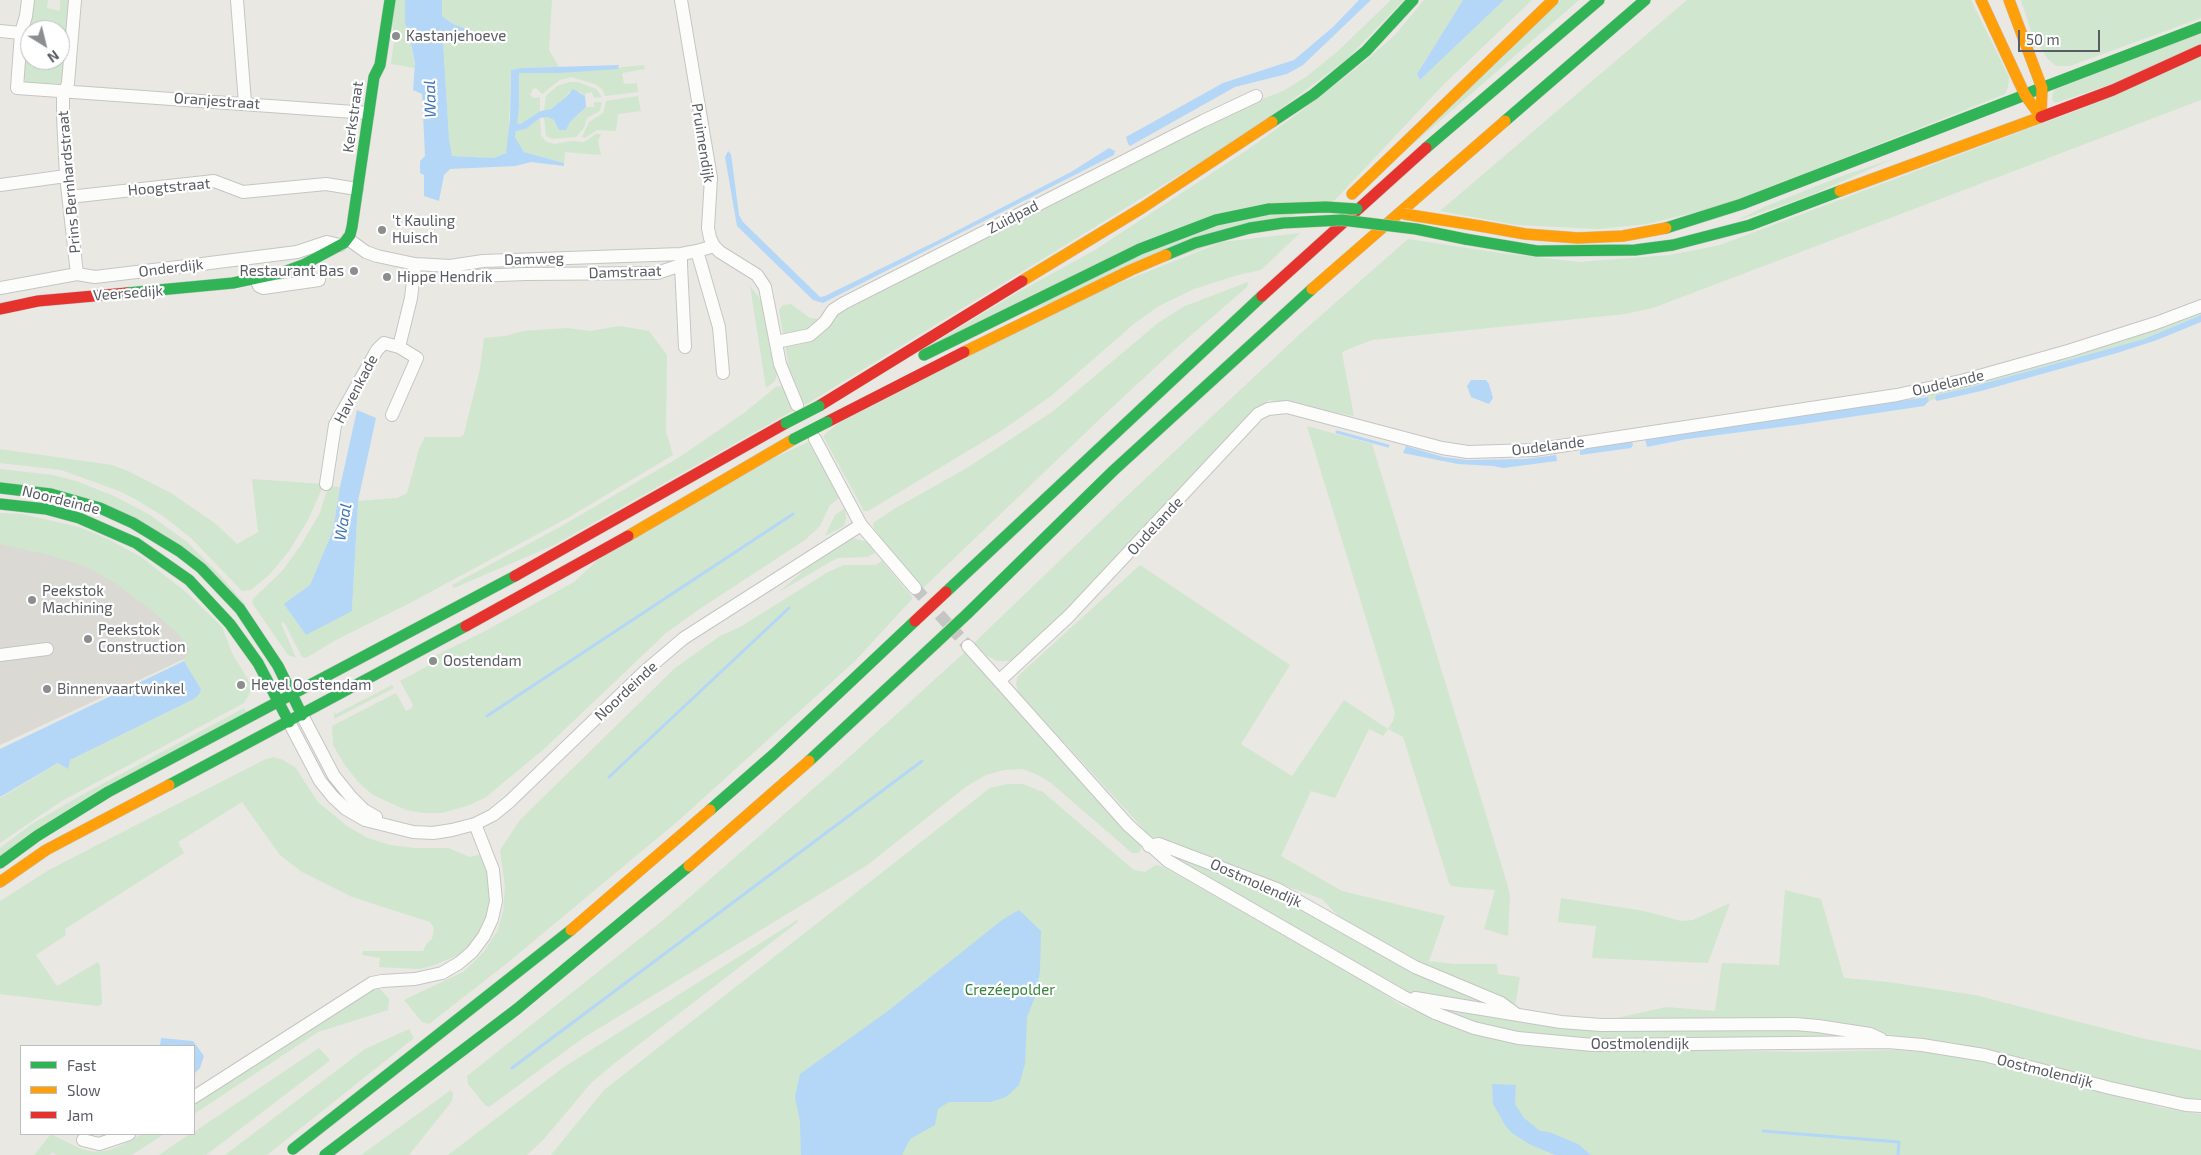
<!DOCTYPE html>
<html>
<head>
<meta charset="utf-8">
<style>
	body { margin:0 }
	#map { position:relative; width:2201px; height:1155px; overflow:hidden; background:#e9e8e3; font-family:"Exo 2",sans-serif }
	canvas { display:block }
	.legend { position:absolute; left:20px; top:1045px; width:175px; height:90px; box-sizing:border-box; background:#fff; border:1px solid #bdbec0; margin:0; padding:6px 9px; list-style:none; font-size:15px; color:#595c62 }
	.legend li { display:flex; align-items:center; gap:10px; height:25px }
	.legend b { width:25px; border:1px solid #bdbec0 }
	.north { position:absolute; left:20px; top:20px; width:50px; height:50px; box-sizing:border-box; background:#fff; border:1px solid #bdbec0; border-radius:50%; rotate:144deg; font-size:14px; font-weight:700; line-height:20px; text-align:center; color:#595c62 }
	.north::after { content:''; display:block; margin:auto; width:18px; height:22px; background:#8b8d8f; clip-path:polygon(50% 0,100% 100%,50% 72%,0 100%) }
	.scale { position:absolute; left:2018px; top:30px; width:82px; height:22px; box-sizing:border-box; border:2px solid #595c62; border-top:0; padding-left:6px; font-size:15px; line-height:18px; white-space:nowrap; color:#595c62; -webkit-text-stroke:4px #fff; paint-order:stroke }
</style>
</head>
<body>
<div id="map">
<canvas width="2201" height="1155"></canvas>
<ul class="legend">
<li><b style="height:6px;background:#30b455"></b>Fast</li>
<li><b style="height:6px;background:#ff9f0a"></b>Slow</li>
<li><b style="height:6px;background:#e5322d"></b>Jam</li>
</ul>
<div class="north">N</div>
<div class="scale">50 m</div>
</div>
<script>
const c = document.querySelector('canvas').getContext('2d');
c.lineJoin = 'round';
function fill(path, color) { c.fillStyle = color; c.fill(path, 'evenodd'); }
const toPath = rows => new Path2D(rows.map(r => 'M' + r).join(''));
function stroke(path, color, width, dash) { c.strokeStyle = color; c.lineWidth = width; c.lineCap = dash ? 'butt' : 'round'; c.setLineDash(dash || []); c.stroke(path); }
function label(font, color, halo, rows, align = 'center') {
  c.font = font + ' "Exo 2",sans-serif'; c.lineWidth = 4.5; c.setLineDash([]); c.textBaseline = 'middle'; c.strokeStyle = halo; c.fillStyle = color; for (const [text, x, y, turn = 0] of rows) {
    c.save(); c.translate(x, y); c.rotate((+turn || 0) * Math.PI / 180); c.textAlign = isNaN(turn) ? turn : align; if (halo) c.strokeText(text, 0, 0); c.fillText(text, 0, 0); c.restore();
  }
}
const industrial = toPath([
	[0,542,53,554,114,577,182,636,195,654,0,745]
]);
const green = toPath([
	[34,0,48,0,47,8,60,11,60,0,71,0,63,84,25,82,24,66,30,32,30,60,60,60,60,30,30,30],
	[394,0,405,0,405,24,409,33,415,68,391,64,395,35,392,25],
	[442,0,552,0,549,50,559,67,521,68,511,70,508,150,502,156,494,158,452,156,449,139,443,40,454,38,469,40,469,30,453,24,442,16],
	[1391,0,1404,0,1346,60,1246,134,805,405,789,367,779,310,783,305,791,304,810,318,820,319,835,316,896,283,1260,100,1283,91,1306,77,1338,51],
	[1424,0,1463,0,1417,74,1420,80,1504,0,1532,0,1444,84,1334,201,925,348,1015,294,1095,250,1247,150,1300,112,1363,63,1395,35],
	[1561,0,1579,0,1388,166],
	[1687,0,1971,0,2009,77,2008,87,2005,94,1728,204,1647,224,1599,229,1517,225,1440,211],
	[2021,0,2201,0,2201,18,2070,66,2056,66,2047,58,2032,34],
	[2201,32,2201,47,2134,77,2055,103,2052,99,2054,90],
	[2201,54,2201,100,1653,308,1625,314,1372,340,1344,351,1342,353,1354,416,1269,400,1243,423,1124,553,1031,645,1011,661,998,661,987,656,974,643,1127,496,1301,333,1408,239,1500,253,1579,262,1670,255,1720,245,2078,110],
	[644,65,645,69,622,73,624,84,637,83,638,92,605,96,602,89,595,84,571,77,560,80,542,94,536,88,533,89,530,95,534,98,540,97,540,112,520,124,516,123,519,108,519,73,560,73],
	[570,82,578,82,596,89,602,97,594,98,592,92,585,94,585,96,580,92,569,92,562,101,551,109,544,111,546,96,557,86],
	[638,96,641,111,618,114,616,131,597,130,585,138,582,137,589,122,603,113,606,101],
	[594,102,602,102,600,111,587,118,584,128,576,137,552,139,546,136,544,117,549,117,554,120,559,130,566,130,570,122,586,107,594,107],
	[540,118,541,136,547,142,555,144,571,141,584,142,596,134,601,134,598,141,601,155,565,152,564,163,524,152,515,137,516,131,526,129],
	[1895,158,1809,196,1736,221,1764,207,1842,176],
	[1300,233,1261,270,1238,275,1194,289,1159,306,1135,323,1051,396,1001,431,868,511,864,511,823,436,852,412,1057,308,1222,242],
	[1248,282,1247,287,1175,349,1104,415,922,589,888,549,874,528,873,523,894,509,967,468,1052,412,1158,323,1185,306],
	[750,286,766,306,778,370,775,381,766,388],
	[2201,310,2201,315,2144,339,1964,389,1936,395,1935,399,1929,401,1925,393],
	[620,326,649,331,667,355,666,432,673,455,571,516,410,603,334,641,306,658,302,657,284,622,281,623,296,658,288,655,252,603,253,599,283,570,301,545,320,513,328,486,340,487,333,530,310,585,352,611,358,501,397,498,407,493,419,449,425,437,460,437,464,434,480,369,484,338,506,336,523,331,567,328,590,331],
	[777,386,783,387,794,410,554,545,454,588,452,585,560,527,678,458,744,413],
	[1307,426,1372,444,1507,883,1510,896,1508,936,1484,929,1495,890,1459,887,1451,886,1449,883,1403,737,1388,729,1383,736,1369,729,1335,798,1311,791,1281,856,1342,891,1445,916,1429,961,1455,964,1497,964,1498,974,1520,977,1515,1006,1423,968,1345,923,1322,899,1155,839,1148,834,1018,692,1016,683,1018,676,1140,565,1290,665,1241,744,1292,776,1344,700,1388,729,1393,721,1395,713],
	[808,442,839,494,839,498,830,505,820,526,805,540,701,608,666,633,544,749,486,797,470,805,442,813,423,813,406,810,373,795,359,783,344,764,333,745,332,726,396,693,406,711,412,708,413,705,400,681,437,661,435,656,487,630,574,582,601,557,770,460],
	[0,449,112,465,128,471,171,493,216,524,237,544,258,532,252,479,324,484,308,520,289,551,270,574,251,590,242,591,191,538,163,516,135,499,119,491,61,470,0,463],
	[0,469,53,475,76,481,114,496,150,515,187,542,219,574,245,604,245,612,136,521,0,486],
	[845,508,846,518,844,526,825,536,835,515],
	[0,513,22,514,79,527,108,539,141,557,186,592,222,627,232,653,250,683,251,691,244,703,60,802,0,843,0,798,59,763,70,760,194,699,201,689,184,661,189,650,180,636,154,612,115,583,85,566,48,555,0,544],
	[852,538,868,542,875,553,867,557,837,558,779,592,825,552],
	[882,561,913,598,855,661,678,821,506,964,429,1024,422,1022,404,1000,463,972,483,953,498,930,503,911,505,886,500,850,520,820,675,668,720,636,740,627,828,572,844,565,875,565],
	[965,652,1140,841,1141,848,1139,853,1132,853,1051,783,1038,775,1023,769,1004,770,986,775,967,786,866,866,583,1038,489,1107,485,1105,468,1084,467,1076,667,917,846,760],
	[392,685,394,688,334,719,334,712,336,714],
	[244,708,247,713,0,857,0,848,32,824,80,796],
	[274,757,283,760,295,767,318,802,347,826,368,838,390,845,414,848,448,848,470,857,482,854,489,879,490,903,486,923,466,952,432,966,419,969,379,967,380,958,362,955,363,951,423,951,427,943,432,939,434,928,430,922,352,897,302,872,280,855,242,802,178,842,184,853,65,929,66,935,36,955,57,986,98,962,100,965,102,1004,98,1006,0,994,0,901,49,870,99,844,266,759],
	[1007,784,1023,784,1043,792,1134,870,1145,872,1156,865,1164,867,1377,989,1402,1006,1475,1033,1553,1048,1805,1052,1896,1050,1948,1054,1999,1064,2163,1108,2201,1114,2201,1155,551,1155,604,1090,990,788],
	[1166,854,1277,893,1501,1009,1407,994],
	[1785,890,1821,899,1844,978,1888,982,1975,995,2141,1038,2201,1050,2201,1103,2178,1100,1958,1045,1794,1020,1599,1022,1666,1007,1715,1011,1722,963,1779,965],
	[1561,898,1644,911,1681,921,1693,920,1730,903,1708,963,1592,958,1596,926,1558,922],
	[797,920,798,922,611,1066,591,1083,544,1139,527,1155,448,1155,564,1067],
	[374,988,379,988,389,999,388,1010,318,1032,194,1114,194,1104],
	[1433,1008,1504,1017,1793,1029,1857,1037,1595,1041,1503,1030,1464,1020],
	[409,1029,414,1038,267,1155,225,1155,365,1049],
	[319,1048,330,1060,328,1062,206,1155,159,1155,190,1134,194,1134,194,1132],
	[451,1090,453,1093,452,1101,409,1155,361,1155],
	[51,1134,81,1149,94,1152,109,1150,120,1146,142,1134,164,1134,132,1155,56,1155,53,1152,50,1155,34,1155]
]);
const water = toPath([
	[405,0,442,0,442,16,453,24,469,30,479,39,479,41,454,38,443,40,449,139,452,156,494,158,506,153,510,119,511,70,521,68,619,65,618,69,560,73,519,73,519,108,517,123,520,124,541,111,551,109,566,97,573,89,585,96,586,107,570,122,566,130,559,130,554,120,548,117,540,118,526,129,516,131,515,137,524,152,564,163,564,166,531,162,515,166,450,169,444,175,439,201,424,196,424,175,420,173,420,161,425,156,422,94,413,90,415,64,409,33,405,24],
	[1359,0,1371,0,1303,65,1287,74,1235,87,1130,146,1128,144,1126,137,1223,83,1294,60,1333,27],
	[1463,0,1504,0,1420,80,1417,74],
	[1109,148,1115,151,1114,155,823,303,813,300,737,226,725,157,728,151,731,154,739,215,743,222,820,297,825,296,937,241,1071,172],
	[2201,315,2201,322,2157,340,2117,353,1981,391,1937,401,1935,399,1936,395,1964,389,2144,339],
	[1471,380,1486,380,1489,384,1493,398,1489,404,1471,397,1467,386],
	[1928,397,1929,401,1924,406,1796,425,1687,439,1647,447,1645,439],
	[357,410,376,418,358,501,352,611,306,635,284,604,310,585,333,530,340,487],
	[1632,441,1633,445,1631,448,1580,455,1580,450],
	[1406,446,1443,457,1468,460,1525,459,1556,455,1557,461,1503,468,1493,466,1458,464,1403,453],
	[184,661,201,689,200,693,194,699,70,760,68,769,58,763,0,797,0,749],
	[1019,910,1041,931,1040,971,1035,997,1027,1017,1025,1064,1019,1085,1006,1097,991,1102,949,1102,938,1109,935,1125,910,1139,902,1155,801,1155,800,1121,795,1097,800,1074,888,1011,1002,920],
	[161,1038,193,1041,204,1056,200,1068,194,1074,194,1046,160,1046],
	[1492,1084,1516,1085,1515,1104,1524,1118,1540,1131,1549,1132,1578,1144,1591,1155,1555,1155,1529,1144,1512,1133,1505,1125,1493,1104]
]);
const stream = toPath([
	[1337,432,1388,446],
	[487,716,793,514],
	[609,777,789,608],
	[512,1068,922,761],
	[1763,1131,1899,1142,1898,1155]
]);
const streetTunnel = toPath([
	[915,588,968,646]
]);
const street = toPath([
	[28,0,26,16,21,33,17,88,368,113],
	[75,0,68,83,63,97,63,117,66,176,77,274],
	[237,0,245,103],
	[681,0,711,178,708,228,710,238,714,246,720,252,757,275,765,287,780,364,797,405],
	[0,31,21,33],
	[0,185,66,176],
	[69,197,214,181,243,192,326,184,357,189],
	[348,239,366,252,377,256,415,264,450,266,483,261,681,254,697,251,714,246],
	[697,251,719,327,723,373],
	[681,265,685,347],
	[449,277,525,274,657,273,681,265,681,254],
	[256,279,259,286,263,288,319,280],
	[0,288,77,274,95,277,178,267,297,252,327,242,340,245],
	[776,342,810,335,825,322,833,310,844,303,1203,121,1256,96],
	[399,347,411,298,415,264],
	[815,439,861,525,915,588],
	[326,484,335,425,377,350,384,343,399,347,417,358,392,415],
	[968,646,1128,825,1168,861,1402,996,1435,1013,1474,1028,1518,1038,1593,1045,1888,1042,1922,1045,1984,1055,2110,1088,2186,1105,2201,1106],
	[0,655,47,649],
	[999,681,1069,616,1258,414,1268,409,1287,407,1442,448,1468,452,1534,450,1897,395,1965,380,2068,351,2156,323,2201,306],
	[302,715,334,776,351,797,364,810,376,817],
	[289,722,320,781,333,797,346,809,365,820,413,832,433,833,452,830,475,824,493,815,509,802,644,672,684,638,861,525],
	[1149,846,1159,844,1277,889,1415,967,1501,1003,1516,1014],
	[1415,998,1561,1022,1601,1025,1795,1024,1818,1026,1870,1034,1881,1039],
	[194,1097,372,983,382,981,415,979,442,973,459,963,472,952,484,936,492,919,496,901,493,870,475,824],
	[83,1140,99,1144,129,1134]
]);
const fast = toPath([
	[2031,92,2201,27],
	[1505,121,1645,0],
	[1272,122,1314,94,1366,51,1413,0],
	[1426,148,1599,0],
	[1666,228,1742,204,2025,95],
	[1465,239,1537,251,1635,250,1673,245,1750,225,1840,191],
	[1166,255,1195,243,1250,228],
	[127,293,233,283,284,272,303,265,344,243,350,235,352,227,374,77,380,65,390,0],
	[924,355,1140,249,1216,220,1269,209],
	[0,488,51,494,100,508,133,523,179,551,201,568,240,609,278,666,302,715],
	[0,504,46,509,79,518,136,543,189,580,230,624,258,663,289,722],
	[946,592,1262,296],
	[967,614,1113,471,1312,289],
	[809,761,936,643],
	[169,785,466,626],
	[710,810,774,754,915,621],
	[0,863,37,836,108,792,515,576],
	[293,1149,571,930],
	[325,1155,517,1009,689,866]
]);
const slow = toPath([
	[1981,0,2025,95,2041,117],
	[2009,0,2042,88,2041,117],
	[1840,191,2041,117],
	[1352,194,1553,0],
	[1480,226,1525,234,1578,238,1623,236,1666,228],
	[1022,281,1142,208,1272,122],
	[1312,289,1505,121],
	[964,352,1131,270,1166,255],
	[628,536,794,439],
	[689,866,809,761],
	[0,882,46,850,169,785],
	[571,930,710,810]
]);
const jam = toPath([
	[2041,117,2113,90,2201,50],
	[1262,296,1426,148],
	[0,309,38,301,127,293],
	[819,406,1022,281],
	[827,422,964,352],
	[515,576,786,423],
	[466,626,628,536]
]);
const fastBridge = toPath([
	[1269,209,1326,207,1357,209],
	[1250,228,1283,223,1342,220,1416,229,1465,239],
	[786,423,819,406],
	[794,439,827,422],
	[936,643,967,614]
]);
const slowBridge = toPath([
	[1404,214,1480,226]
]);
const jamBridge = toPath([
	[915,621,946,592]
]);
const markers = [
	[396,36,5,"#8b8d8f"],
	[382,230,5,"#8b8d8f"],
	[354,271,5,"#8b8d8f"],
	[387,277,5,"#8b8d8f"],
	[32,600,5,"#8b8d8f"],
	[88,639,5,"#8b8d8f"],
	[433,661,5,"#8b8d8f"],
	[241,685,5,"#8b8d8f"],
	[47,689,5,"#8b8d8f"]
];
const poiNames = [
	["Kastanjehoeve",406,36],
	["'t Kauling",392,221],
	["Huisch",392,238],
	["Restaurant Bas",344,271,"right"],
	["Hippe Hendrik",397,277],
	["Peekstok",42,591],
	["Machining",42,608],
	["Peekstok",98,630],
	["Construction",98,647],
	["Oostendam",443,661],
	["Hevel Oostendam",251,685],
	["Binnenvaartwinkel",57,689]
];
const streetNames = [
	["Oranjestraat",217,101,4],
	["Kerkstraat",353,117,-82],
	["Pruimendijk",703,143,81],
	["Prins Bernhardstraat",69,182,-95],
	["Hoogtstraat",169,187,-5],
	["Zuidpad",1013,217,-27],
	["Damweg",534,259,-2],
	["Onderdijk",171,268,-7],
	["Damstraat",625,272,-2],
	["Veersedijk",128,293,-4],
	["Oudelande",1948,383,-13],
	["Havenkade",356,389,-62],
	["Oudelande",1548,446,-7],
	["Noordeinde",61,500,14],
	["Oudelande",1155,526,-47],
	["Noordeinde",626,691,-43],
	["Oostmolendijk",1256,883,24],
	["Oostmolendijk",1640,1044],
	["Oostmolendijk",2045,1071,14]
];
const parkNames = [
	["Crezéepolder",1010,990]
];
const waterNames = [
	["Waal",430,99,-91],
	["Waal",343,522,-80]
];
fill(industrial, '#dad9d4');
fill(green, '#d0e6cf');
fill(water, '#b4d7f7');
stroke(stream, '#b4d7f7', 3);
stroke(streetTunnel, '#c5c5c3', 12, [12, 6]);
stroke(street, '#c5c5c4', 14);
stroke(fast, '#c6c6c5', 12);
stroke(slow, '#c6c6c5', 12);
stroke(jam, '#c6c6c5', 12);
stroke(street, '#fcfcfb', 12);
stroke(fast, '#30b455', 11);
stroke(slow, '#ff9f0a', 11);
stroke(jam, '#e5322d', 11);
stroke(fastBridge, '#d1cab0', 12, []);
stroke(slowBridge, '#d1cab0', 12, []);
stroke(jamBridge, '#d1cab0', 12, []);
stroke(fastBridge, '#30b455', 11);
stroke(slowBridge, '#ff9f0a', 11);
stroke(jamBridge, '#e5322d', 11);
for (const [x, y, r, color] of markers) { const dot = new Path2D(); dot.arc(x, y, r, 0, 2 * Math.PI); c.fillStyle = color; c.fill(dot); stroke(dot, '#fff', 2); }
label('15px', '#595c62', '#fff', poiNames, 'left');
label('15px', '#595c62', '#fff', streetNames);
label('15px', '#34853c', '#fff', parkNames);
label('italic 16px', '#3f74b9', '#fff', waterNames);
</script>
</body>
</html>
